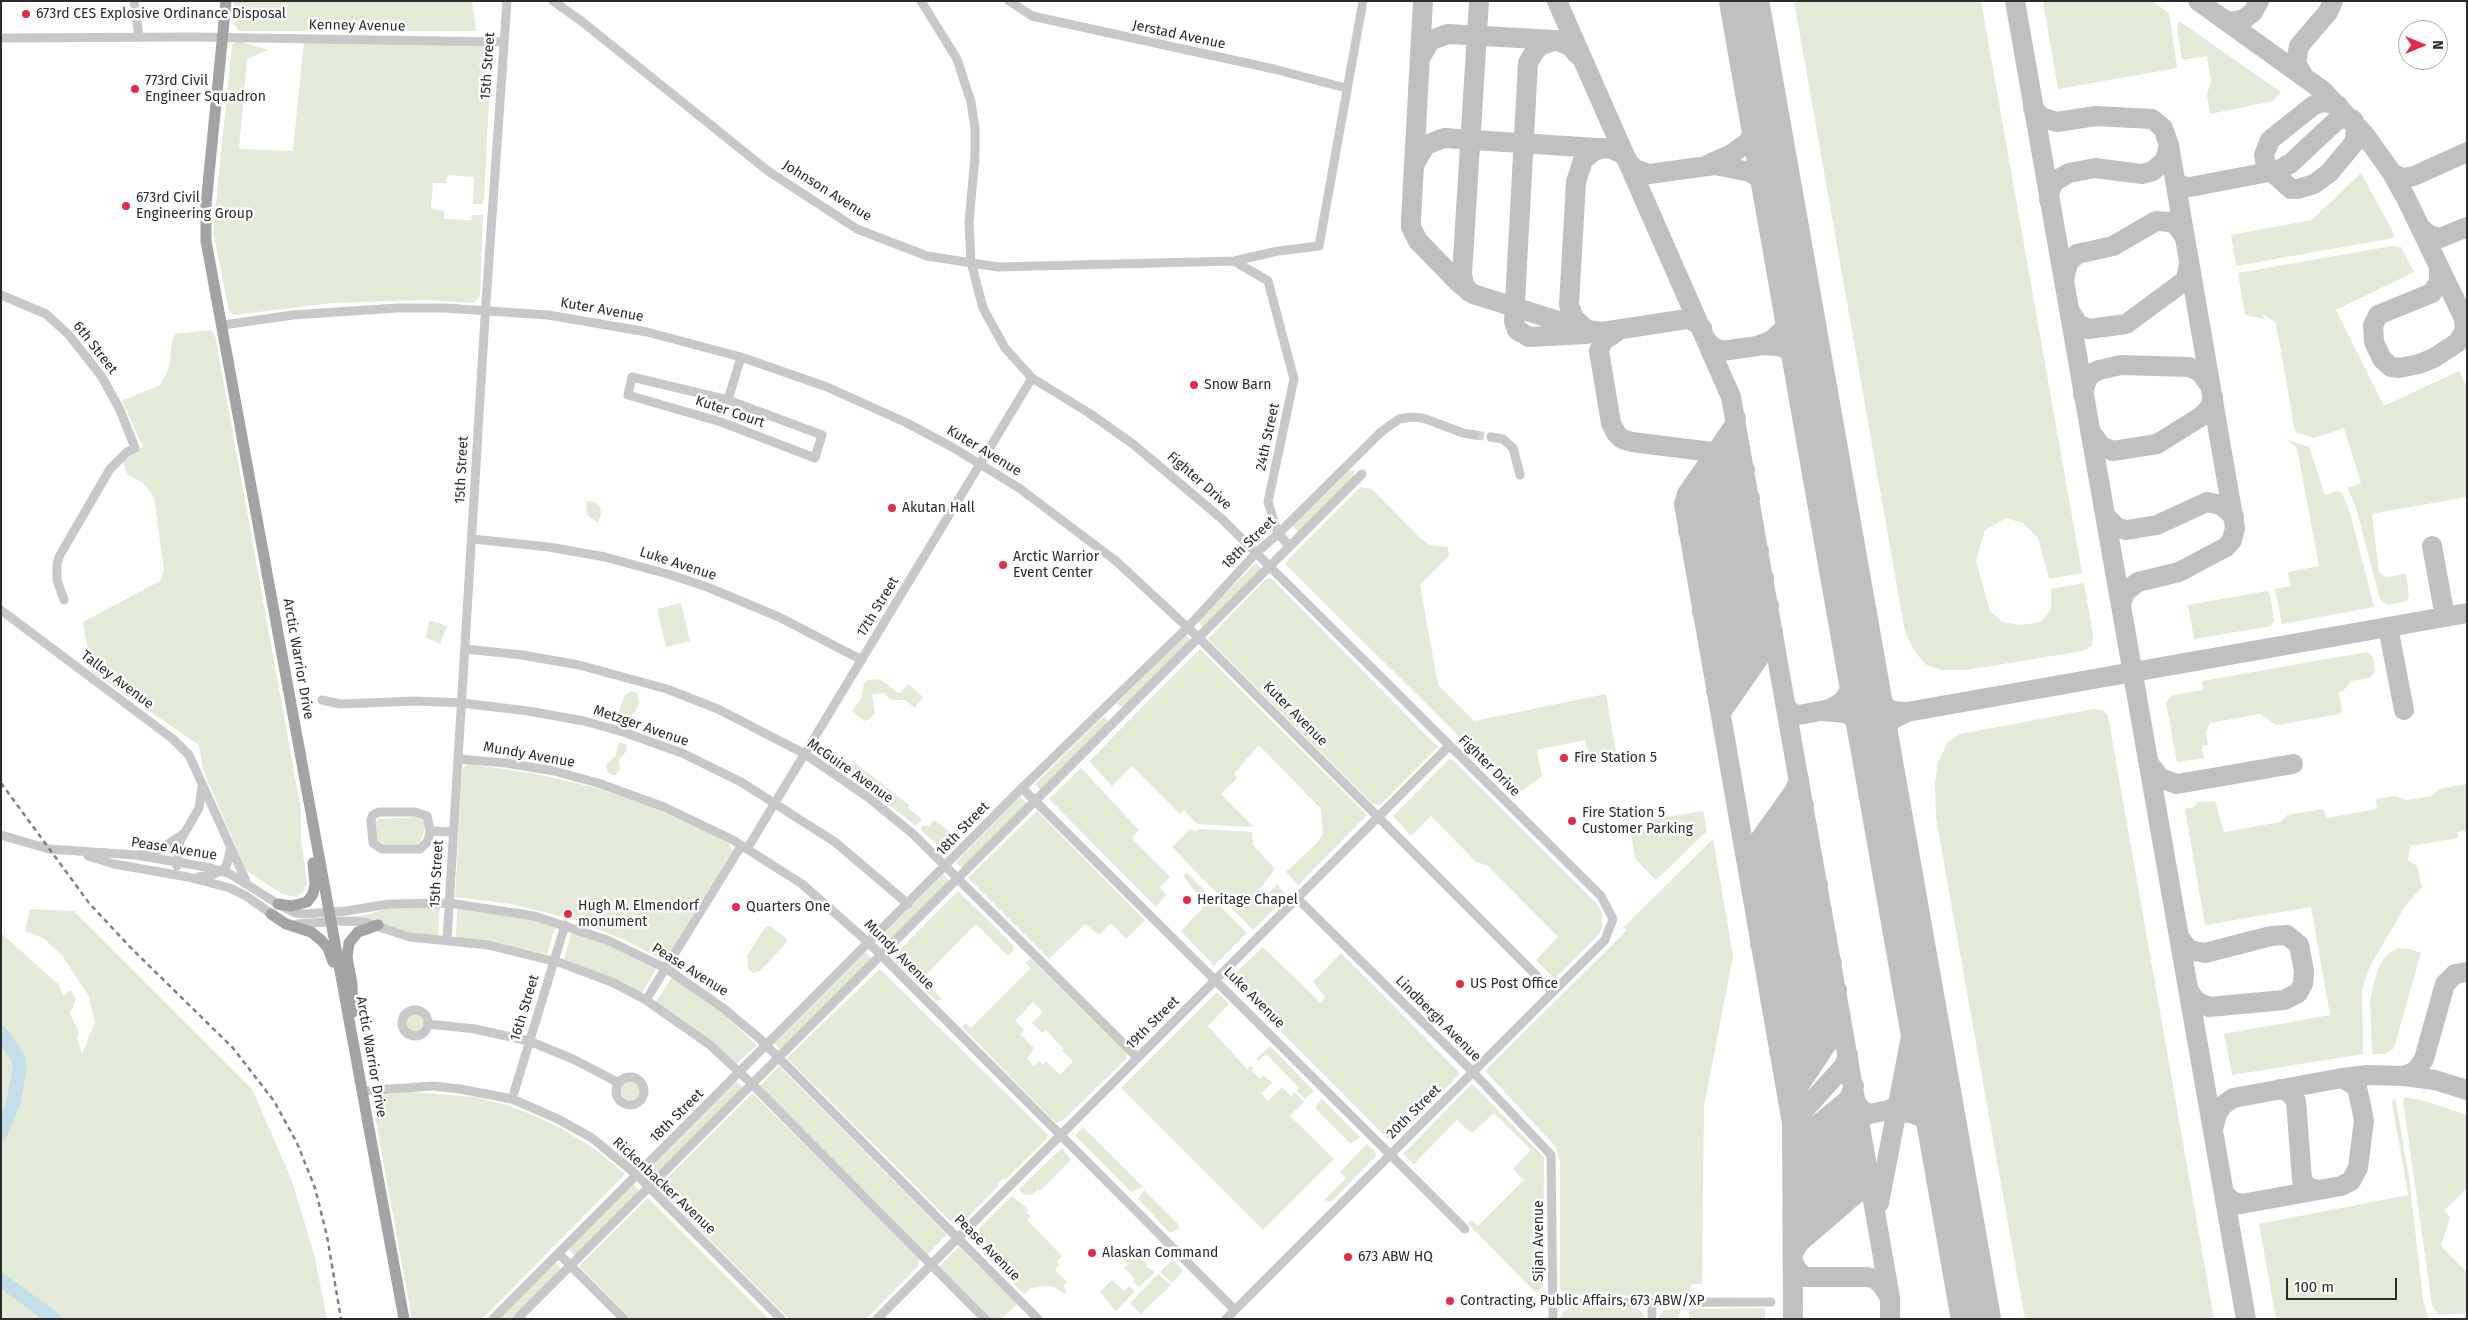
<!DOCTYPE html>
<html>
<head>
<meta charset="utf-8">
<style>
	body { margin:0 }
	#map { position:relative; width:2468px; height:1320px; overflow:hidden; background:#fff; font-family:"Fira Sans",sans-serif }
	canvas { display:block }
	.frame { position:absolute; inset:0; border:2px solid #2b2b2b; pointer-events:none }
	.north { position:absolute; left:2398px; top:20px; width:50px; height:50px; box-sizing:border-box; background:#fff; border:1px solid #aaa; border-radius:50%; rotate:90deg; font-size:14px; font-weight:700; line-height:20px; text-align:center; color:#2b2b2b }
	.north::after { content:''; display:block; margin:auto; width:18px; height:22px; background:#e52b47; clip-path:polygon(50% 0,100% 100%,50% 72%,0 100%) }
	.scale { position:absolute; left:2286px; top:1278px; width:111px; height:22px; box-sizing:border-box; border:2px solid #2b2b2b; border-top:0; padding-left:6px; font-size:15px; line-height:18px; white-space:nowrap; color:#2b2b2b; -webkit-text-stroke:4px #fff; paint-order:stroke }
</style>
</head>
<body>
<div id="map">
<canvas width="2468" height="1320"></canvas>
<div class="frame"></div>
<div class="north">N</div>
<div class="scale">100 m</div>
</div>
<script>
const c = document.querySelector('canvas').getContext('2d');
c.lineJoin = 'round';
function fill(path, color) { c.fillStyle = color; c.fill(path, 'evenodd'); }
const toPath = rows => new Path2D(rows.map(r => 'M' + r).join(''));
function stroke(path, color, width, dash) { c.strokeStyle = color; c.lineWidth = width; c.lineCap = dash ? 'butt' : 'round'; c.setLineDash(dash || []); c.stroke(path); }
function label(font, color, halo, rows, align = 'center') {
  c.font = font + ' "Fira Sans",sans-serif'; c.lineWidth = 5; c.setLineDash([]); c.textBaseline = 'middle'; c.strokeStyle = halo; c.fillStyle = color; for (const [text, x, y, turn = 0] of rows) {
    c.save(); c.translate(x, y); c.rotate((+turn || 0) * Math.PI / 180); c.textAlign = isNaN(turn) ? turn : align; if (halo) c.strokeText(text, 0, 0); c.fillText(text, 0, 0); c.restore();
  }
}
const green = toPath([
	[234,1,472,1,476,31,238,31,234,24],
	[1794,1,1981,1,2082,573,2049,579,2038,538,2023,523,2006,518,1985,530,1976,561,1990,611,2002,622,2021,625,2041,622,2051,609,2051,589,2084,583,2093,635,2092,646,2083,651,1966,670,1941,670,1925,664,1913,649,1905,632],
	[2043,1,2152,1,2169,13,2177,68,2058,89],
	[2179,21,2281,92,2273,101,2210,114,2207,95,2211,80,2207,56,2182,60,2177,27],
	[236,40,268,50,247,59,239,149,293,151,304,42,487,44,491,60,484,200,482,204,473,204,474,177,447,175,446,183,433,183,431,209,444,211,444,219,471,220,472,215,483,215,480,296,474,303,425,300,332,303,234,315,229,311,213,231,232,46],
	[2361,173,2394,234,2393,238,2236,266,2231,235,2312,220],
	[2392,246,2401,247,2414,272,2336,310,2384,406,2459,371,2467,387,2467,497,2376,513,2372,515,2379,572,2386,577,2406,574,2409,596,2407,601,2387,605,2380,599,2356,508,2348,488,2361,483,2344,428,2314,438,2295,432,2276,323,2263,314,2264,319,2245,315,2238,273],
	[211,330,215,335,301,810,301,840,307,884,303,892,296,897,282,894,246,870,203,770,199,745,92,672,83,622,160,581,164,571,154,497,143,483,127,474,123,461,143,447,122,401,160,385,169,368,172,342,175,334],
	[2286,439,2309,447,2325,495,2338,491,2342,493,2349,509,2374,607,2282,624,2275,589,2291,586,2288,572,2319,566,2297,448],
	[1348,470,1354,471,1354,479,1300,533,1292,526],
	[1361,487,1372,489,1420,538,1430,545,1448,547,1449,556,1420,585,1438,685,1474,721,1606,694,1617,758,1591,765,1585,740,1537,750,1542,776,1517,794,1287,566,1285,564,1287,561],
	[586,501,595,502,600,507,601,514,598,523,587,515],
	[1256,563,1262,570,1204,628,1197,621],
	[1271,578,1438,747,1380,805,1373,804,1208,639,1266,579],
	[2267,591,2270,594,2274,621,2271,626,2194,639,2188,605],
	[681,603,690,641,666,647,657,609],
	[429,620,447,626,440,644,426,637],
	[1185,635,1192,641,1123,709,1117,703],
	[1200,649,1367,815,1298,885,1286,872,1317,843,1323,834,1321,809,1259,745,1234,774,1237,778,1221,794,1253,826,1249,827,1197,824,1184,810,1180,814,1132,766,1112,786,1089,761],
	[2367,652,2373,657,2375,671,2370,678,2351,681,2343,691,2339,692,2342,711,2340,714,2277,725,2260,714,2210,723,2206,732,2208,745,2202,747,2204,758,2177,762,2166,703,2172,695,2203,690,2202,681],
	[880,679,898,693,901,692,908,684,923,697,915,708,905,700,891,700,884,693,872,694,875,713,870,719,864,721,852,711,861,699,864,684,868,680],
	[631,691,637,693,639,703,635,712,625,720,619,715,619,711,625,695],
	[2094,709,2103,710,2108,716,2214,1319,2025,1319,1936,818,1935,783,1938,762,1948,742,1960,734],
	[1104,716,1109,722,1041,791,1035,784],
	[619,742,626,744,627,750,619,760,620,769,616,775,612,775,607,772,606,765,616,755],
	[1449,759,1453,760,1597,904,1602,912,1602,928,1599,934,1555,979,1536,960,1558,937,1487,865,1476,862,1431,816,1411,836,1393,816],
	[854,762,909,805,908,808,922,819,916,826,847,772],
	[469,764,537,774,597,788,657,809,729,843,732,851,665,961,623,939,572,919,512,904,455,897,462,772,463,768],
	[1081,768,1139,830,1132,838,1170,877,1160,887,1166,895,1156,907,1049,799],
	[2467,784,2466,831,2457,832,2458,838,2410,846,2408,860,2417,866,2422,887,2405,906,2370,966,2362,989,2363,1054,2232,1075,2224,1034,2330,1015,2311,907,2205,925,2185,809,2194,807,2197,802,2215,801,2224,832,2280,822,2287,815,2323,809,2327,818,2377,809,2376,799,2395,796,2407,800,2431,796,2442,788],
	[1020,797,1027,803,962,869,956,862],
	[1037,811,1145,920,1126,939,1111,923,1099,935,1085,924,1049,959,968,878],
	[1703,811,1707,831,1656,880,1635,859,1631,833,1647,829,1646,821],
	[417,817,424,822,424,831,421,841,417,844,385,844,377,840,375,825,378,819],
	[934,820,961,840,947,854,920,829,923,825,928,826],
	[1190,829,1195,831,1200,829,1252,832,1253,845,1275,869,1259,890,1265,897,1277,884,1287,896,1253,930,1172,847],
	[1713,839,1733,956,1704,1106,1702,1284,1691,1284,1690,1293,1685,1296,1567,1295,1560,1290,1560,1163,1556,1147,1485,1071,1627,930,1624,927],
	[1187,873,1247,933,1214,966,1181,931,1203,908,1197,894,1183,876],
	[943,874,950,881,885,946,878,940],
	[958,891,1014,946,1013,951,1008,956,976,924,922,979,942,999,936,1001,892,958],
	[438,907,440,908,438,936,419,935,372,920,346,917,371,914,387,908],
	[30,909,74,911,252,1089,292,1181,314,1254,327,1319,1,1319,1,933,59,985,63,996,71,990,76,999,70,1014,79,1032,77,1038,82,1054,95,1022,88,995,62,955,43,938,25,931],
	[457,909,534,920,555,927,547,954,490,942,458,938,456,937],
	[766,926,770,926,787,939,787,942,761,970,753,973,748,969,747,956],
	[572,932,602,942,656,969,642,993,564,959],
	[1263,947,1320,1002,1325,997,1313,982,1341,953,1459,1072,1459,1075,1394,1141,1390,1141,1229,979],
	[2398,948,2410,949,2421,953,2394,1048,2386,1054,2372,1054,2370,1001,2374,982,2380,964,2388,954],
	[865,952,872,959,780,1050,774,1043],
	[1031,959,1128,1054,1125,1060,1063,1120,1056,1123,962,1027,965,1023,971,1028,1031,968,1025,962],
	[1033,1002,1043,1012,1032,1023,1042,1033,1046,1030,1064,1049,1062,1051,1073,1061,1060,1075,1046,1061,1043,1064,1039,1061,1034,1066,1027,1059,1034,1048,1020,1034,1024,1030,1015,1021],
	[880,969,1048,1135,1047,1139,1005,1180,1003,1178,998,1183,999,1185,960,1225,953,1224,787,1058],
	[672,977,714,1006,757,1045,736,1064,695,1029,656,1002],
	[1217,992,1229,1004,1208,1026,1247,1069,1251,1066,1254,1068,1252,1070,1260,1079,1264,1075,1272,1083,1261,1093,1268,1101,1282,1087,1291,1096,1295,1092,1304,1102,1290,1116,1334,1159,1263,1230,1121,1088],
	'405 1023a10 10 0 1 1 20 0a10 10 0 1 1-20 0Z',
	[1270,1046,1314,1091,1305,1099,1297,1091,1299,1088,1266,1054,1258,1061,1256,1059],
	[779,1066,947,1235,927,1255,759,1087],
	'620 1090a10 10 0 1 1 20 0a10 10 0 1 1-20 0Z',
	[736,1081,743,1087,652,1178,645,1172],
	[1472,1084,1544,1157,1543,1287,1536,1293,1468,1224,1472,1220,1478,1226,1524,1180,1513,1169,1531,1150,1494,1113,1473,1132,1469,1131,1457,1120,1414,1164,1403,1154],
	[410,1092,474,1097,504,1104,533,1115,562,1129,595,1149,625,1174,482,1319,412,1319,372,1100,378,1094],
	[753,1093,920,1258,918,1266,866,1319,789,1319,659,1189,659,1186],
	[2395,1097,2409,1177,2423,1300,2429,1319,2276,1319,2259,1224,2408,1195,2392,1102],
	[2405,1097,2428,1102,2467,1115,2467,1188,2444,1211,2450,1217,2441,1246,2467,1272,2467,1313,2441,1315,2436,1312,2432,1305,2403,1100],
	[1322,1099,1360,1137,1354,1142,1350,1143,1316,1109,1317,1104],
	[1083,1127,1143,1187,1131,1192,1075,1135],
	[1367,1144,1376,1153,1375,1157,1331,1202,1327,1201,1325,1199,1346,1178,1340,1172],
	[1062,1148,1071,1160,1040,1191,1038,1189,1033,1194,1023,1195,1019,1189],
	[633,1184,640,1191,575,1256,568,1249],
	[1144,1190,1180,1226,1178,1229,1170,1233,1138,1199],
	[1012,1196,1029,1210,1026,1212,1030,1216,1027,1220,1062,1256,1057,1262,1060,1265,1055,1270,1067,1282,1063,1286,1067,1291,1065,1294,1054,1287,1045,1286,1031,1288,1024,1294,969,1239],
	[648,1198,769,1319,631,1319,579,1266],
	[959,1247,1017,1304,1001,1319,990,1319,939,1267],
	[1126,1252,1135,1253,1147,1264,1145,1266,1155,1272,1139,1287,1133,1282,1135,1279,1124,1268,1128,1264,1121,1257],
	[1173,1259,1183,1271,1172,1283,1160,1272],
	[555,1262,562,1269,511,1319,498,1319],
	[1158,1274,1171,1285,1141,1314,1130,1303],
	[1112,1280,1124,1291,1129,1286,1135,1291,1116,1311,1100,1292],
	[1572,1308,1636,1308,1643,1313,1645,1319,1559,1319,1564,1311],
	[1765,1308,1765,1319,1689,1319,1689,1310,1680,1310,1679,1319,1658,1319,1662,1311,1669,1309]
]);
const river = toPath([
	[1,1033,18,1058,20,1069,13,1103,1,1133],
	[1,1280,54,1319]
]);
const taxiway = toPath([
	[1423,1,1411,220,1411,227,1418,241,1459,283,1473,294,1587,330,1602,332,1687,319,1695,322,1702,328],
	[1557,1,1731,397,1877,1223,1890,1298,1890,1319],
	[2015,1,2246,1319],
	[2198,1,2322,90,2365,135,2392,173,2406,198,2467,325],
	[2223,19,2232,22,2244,19,2253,12,2259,1],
	[1578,55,1570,46,1556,40,1540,46,1535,51,1528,63,1514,321,1517,330,1529,337,1587,334],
	[1420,58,1431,40,1448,34,1554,40],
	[2303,75,2296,63,2299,46,2328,12,2333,1],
	[2338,105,2324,102,2314,105,2270,140,2264,155,2266,165,2270,170,2291,189,2298,189,2314,184,2329,173,2354,143,2356,130,2352,119],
	[2033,108,2041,117,2057,122,2096,116,2152,119,2163,128,2169,145,2235,528,2232,540,2226,547,2179,572,2138,582,2125,592,2121,605],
	[1415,163,1426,145,1444,138,1612,149,1622,154,1627,159],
	[1629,163,1635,169,1649,174,1715,165,1750,172,1770,185,1779,202],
	[1709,164,1730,155,1748,142,1758,124,1761,101],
	[2392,173,2403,178,2414,176,2467,152],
	[2175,180,2181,186,2190,187,2279,170,2291,163,2336,121,2343,118,2354,121],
	[2049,200,2050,190,2055,181,2069,173,2095,168,2142,174,2153,171,2165,160,2169,145],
	[2421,228,2429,235,2440,238,2467,227],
	[2439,268,2439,282,2432,293,2378,315,2373,326,2374,342,2382,359,2391,367,2399,368,2419,364,2434,358,2458,342,2465,330,2464,319],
	[2064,280,2068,263,2077,254,2113,246,2156,221,2171,222,2177,226,2184,236],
	[1469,292,1464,284,1462,274,1479,1],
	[2069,310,2078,324,2089,329,2126,324,2183,282,2186,278,2189,264],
	[1587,330,1574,318,1569,305,1576,182,1583,160,1594,151,1603,148],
	[1619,330,1603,341,1599,351,1611,423,1616,433,1622,439,1632,442,1728,454],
	[1707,341,1713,347,1722,351,1757,346,1772,340,1788,325,1793,313,1795,291],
	[1759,345,1779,346,1789,350,1798,356,1809,372],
	[2083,394,2086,382,2091,374,2099,370,2121,365,2189,367,2200,372,2211,387],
	[1736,418,1734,426,1687,494,1684,504,1792,1123,1793,1319],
	[2090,431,2101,446,2113,451,2157,444,2202,416,2210,407,2213,397],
	[2105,515,2116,527,2126,530,2157,525,2207,502,2221,505,2234,516],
	[1688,531,1690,523,1739,452,1740,446],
	[2432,546,2445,617],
	[1693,558,1696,548,1744,479,1745,470],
	[1698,585,1701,574,1748,507,1750,498],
	[1702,612,1707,598,1752,535,1754,525],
	[2388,627,2404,710],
	[1707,637,1711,627,1758,559,1759,551],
	[1712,664,1714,657,1762,586,1764,578],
	[1863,678,1871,695,1879,704,1893,711,1907,712],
	[1716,691,1718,684,1767,614,1769,606],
	[1787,707,1791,713,1799,715,1830,709,1842,702,1854,685,1859,656],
	[1823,711,1846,713,1858,720,1867,731,1876,754],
	[1721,717,1722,711,1770,642,1773,631],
	[2148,762,2160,778,2177,784,2293,764],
	[1878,764,1878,743,1882,731,1893,719,1907,712,2467,613],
	[1747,865,1748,856,1795,790,1799,779],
	[1752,892,1754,881,1800,816,1804,806],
	[1756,917,1759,908,1806,840,1808,832],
	[2179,937,2189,950,2205,953,2271,936,2287,935,2299,945,2304,971,2303,984,2298,993,2284,1000,2209,1007,2196,1001,2189,991],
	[1760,944,1763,936,1808,870,1813,859],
	[1766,972,1768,962,1816,893,1818,884],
	[1770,999,1772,988,1819,921,1822,910],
	[1775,1025,1777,1016,1825,947,1827,937],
	[1779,1051,1782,1042,1830,972,1832,963],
	[2404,1076,2416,1071,2424,1059,2445,984,2455,974,2467,972],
	[1784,1077,1788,1067,1834,1000,1837,990],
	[2280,1089,2290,1093,2296,1101,2302,1180,2309,1188,2318,1190],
	[1788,1102,1839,1026,1841,1017],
	[1856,1103,1863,1111,1870,1114,1889,1110,1907,1101,1917,1090,1924,1077,1928,1046],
	[1887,1111,1911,1113,1927,1119,1936,1127,1948,1159],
	[1792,1129,1795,1120,1844,1066,1848,1055],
	[2213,1129,2217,1114,2222,1106,2233,1098,2342,1078,2368,1075,2404,1076,2435,1080,2467,1090],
	[1793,1151,1797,1142,1849,1099,1854,1086],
	[1793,1179,1798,1167,1855,1119,1858,1110],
	[2224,1193,2232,1201,2241,1204,2341,1186,2351,1181,2358,1168,2364,1120,2357,1087,2342,1078],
	[1793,1203,1797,1193,1857,1142,1861,1132],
	[1879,1203,1914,1021,1917,984],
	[1793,1227,1798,1218,1861,1165,1865,1154],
	[1793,1253,1799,1243,1865,1186,1869,1175],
	[1793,1261,1797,1270,1805,1277,1868,1277,1875,1279,1882,1285,1890,1298]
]);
const runway = toPath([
	[1744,1,1976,1319]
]);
const minorTunnel = toPath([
	[1475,435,1491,437]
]);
const minor = toPath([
	[134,1,139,37],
	[553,1,580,20,768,171,857,229,927,256,998,267,1234,261,1278,251,1319,246,1363,1],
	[921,1,957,59,971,102,975,128,975,157,969,222,971,262,983,308,1005,348,1032,378,1089,413,1133,444,1222,519,1601,896,1613,919,1605,940,1226,1319],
	[1009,1,1032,16,1274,69,1346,88],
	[1,38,194,37,503,42],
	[1234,261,1268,281,1294,379,1268,502,1278,534,1290,546],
	[1,295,46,314,69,335,102,377,120,410,135,448,127,452,110,469,60,555,57,563,57,580,64,600],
	[223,325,293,315,397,308,444,308,548,315,647,332,741,357,827,387,907,423,952,447,1019,488,1116,561,1199,638,1553,992],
	[632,377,728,400,822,435,815,458,721,422,628,395,632,377],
	[728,400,741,357],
	[1491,437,1503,439,1513,448,1520,475],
	[472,539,549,547,605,557,671,575,707,587,779,617,862,660],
	[1,610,173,739,189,755,246,881],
	[466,649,522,655,579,665,667,689,718,709,805,754,869,798,913,834,1138,1058],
	[322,700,340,704,415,701,462,703,528,711,584,721,623,732,682,753,741,782,835,842,908,904],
	[458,759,506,763,554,771,598,783,664,807,733,840,802,884,869,943,1235,1310],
	[1022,788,1465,1229],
	[430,831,428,841,420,849,382,849,373,843,371,820,373,815,379,812,415,812,427,816,430,831,452,832],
	[1,835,49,849,136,855,211,868,230,874,278,904,293,912,303,914,346,911,389,904,449,903,534,916,607,940,667,969,723,1008,759,1038,1038,1319],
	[747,849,1032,378],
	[141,854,161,849,183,834],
	[88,856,114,864,188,877,230,888,246,896,276,917],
	[177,866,180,841,199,808,202,787],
	[198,877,213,875,226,867,231,848],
	[1297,898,1473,1072,1551,1155,1553,1319],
	[297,924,342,921,364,922,410,937,488,945,561,963,614,983,646,1000,710,1045,752,1084,985,1319],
	[447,940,485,317,507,1],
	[646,1000,741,846],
	'402 1023a13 13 0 1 1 26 0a13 13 0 1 1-26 0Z',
	[429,1024,475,1029,529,1041,573,1059,619,1083],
	'616 1091a14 14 0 1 1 28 0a14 14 0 1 1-28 0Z',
	[362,1091,433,1086,460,1089,512,1099,558,1119,592,1138,637,1175,781,1319],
	[512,1099,565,925],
	[559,1254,624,1319],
	[1553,1303,1771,1302],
	[1652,1303,1652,1319],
	[493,1319,1022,788,1188,627,1257,552,1278,534,1381,432,1399,419,1411,417,1423,418,1463,433,1475,435],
	[517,1319,1362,474],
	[877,1319,1449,746]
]);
const major = toPath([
	[226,1,206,205,206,241,404,1319],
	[278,904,291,906,307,902,313,894,315,884,313,863],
	[271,914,286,924,311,932,321,940,328,948,333,962],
	[353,1012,352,984,347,957,349,943,358,932,378,925]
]);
const rail = toPath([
	[1,783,89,903,131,948,233,1048,274,1101,297,1143,315,1188,327,1236,341,1319]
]);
const markers = [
	[26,14,5,"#e52b47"],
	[135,89,5,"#e52b47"],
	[126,206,5,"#e52b47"],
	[1194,385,5,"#e52b47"],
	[892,508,5,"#e52b47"],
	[1003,565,5,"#e52b47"],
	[1564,758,5,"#e52b47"],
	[1572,821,5,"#e52b47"],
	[1187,900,5,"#e52b47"],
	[736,907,5,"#e52b47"],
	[568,914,5,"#e52b47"],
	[1460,984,5,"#e52b47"],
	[1092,1253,5,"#e52b47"],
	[1348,1257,5,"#e52b47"],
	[1450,1301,5,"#e52b47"]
];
const poiNames = [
	["673rd CES Explosive Ordinance Disposal",36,14],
	["773rd Civil",145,81],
	["Engineer Squadron",145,97],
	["673rd Civil",136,198],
	["Engineering Group",136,214],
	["Snow Barn",1204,385],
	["Akutan Hall",902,508],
	["Arctic Warrior",1013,557],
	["Event Center",1013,573],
	["Fire Station 5",1574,758],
	["Fire Station 5",1582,813],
	["Customer Parking",1582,829],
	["Heritage Chapel",1197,900],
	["Hugh M. Elmendorf",578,906],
	["monument",578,922],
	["Quarters One",746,907],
	["US Post Office",1470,984],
	["Alaskan Command",1102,1253],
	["673 ABW HQ",1358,1257],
	["Contracting, Public Affairs, 673 ABW/XP",1460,1301]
];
const streetNames = [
	["Kenney Avenue",357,26,1],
	["Jerstad Avenue",1179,35,12],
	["15th Street",488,66,-86],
	["Johnson Avenue",827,191,32],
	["Kuter Avenue",602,310,10],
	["6th Street",95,348,52],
	["Kuter Court",730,412,19],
	["24th Street",1268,437,-78],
	["Kuter Avenue",984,451,31],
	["15th Street",462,470,-87],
	["Fighter Drive",1199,481,41],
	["18th Street",1249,543,-44],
	["Luke Avenue",678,564,18],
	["17th Street",878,607,-59],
	["Arctic Warrior Drive",298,659,80],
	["Talley Avenue",117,680,37],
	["Kuter Avenue",1295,714,45],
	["Metzger Avenue",641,726,19],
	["Mundy Avenue",529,755,10],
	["Fighter Drive",1489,766,45],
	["McGuire Avenue",850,771,35],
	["18th Street",963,829,-46],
	["Pease Avenue",174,849,9],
	["15th Street",437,874,-87],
	["Mundy Avenue",899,955,45],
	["Pease Avenue",690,970,32],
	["Luke Avenue",1254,998,45],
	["16th Street",525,1008,-73],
	["Lindbergh Avenue",1438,1019,45],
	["19th Street",1153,1023,-45],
	["Arctic Warrior Drive",371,1057,80],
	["20th Street",1414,1112,-45],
	["18th Street",677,1116,-45],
	["Rickenbacker Avenue",664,1186,43],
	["Sijan Avenue",1539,1241,-90],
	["Pease Avenue",987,1248,45]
];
fill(green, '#e3ead8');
stroke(river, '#c4deea', 14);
stroke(taxiway, '#c0c0c0', 20);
stroke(runway, '#c0c0c0', 50);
stroke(minorTunnel, '#d5d5d5', 9, [9, 4.5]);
stroke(minor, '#c8c8c8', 9);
stroke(major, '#a3a3a3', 11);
stroke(rail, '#808080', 2.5, [5, 4]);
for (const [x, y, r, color] of markers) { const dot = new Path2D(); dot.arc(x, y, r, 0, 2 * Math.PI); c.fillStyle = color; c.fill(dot); stroke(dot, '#fff', 2); }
label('14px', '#2b2b2b', '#fff', poiNames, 'left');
label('14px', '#2b2b2b', '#fff', streetNames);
</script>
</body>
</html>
